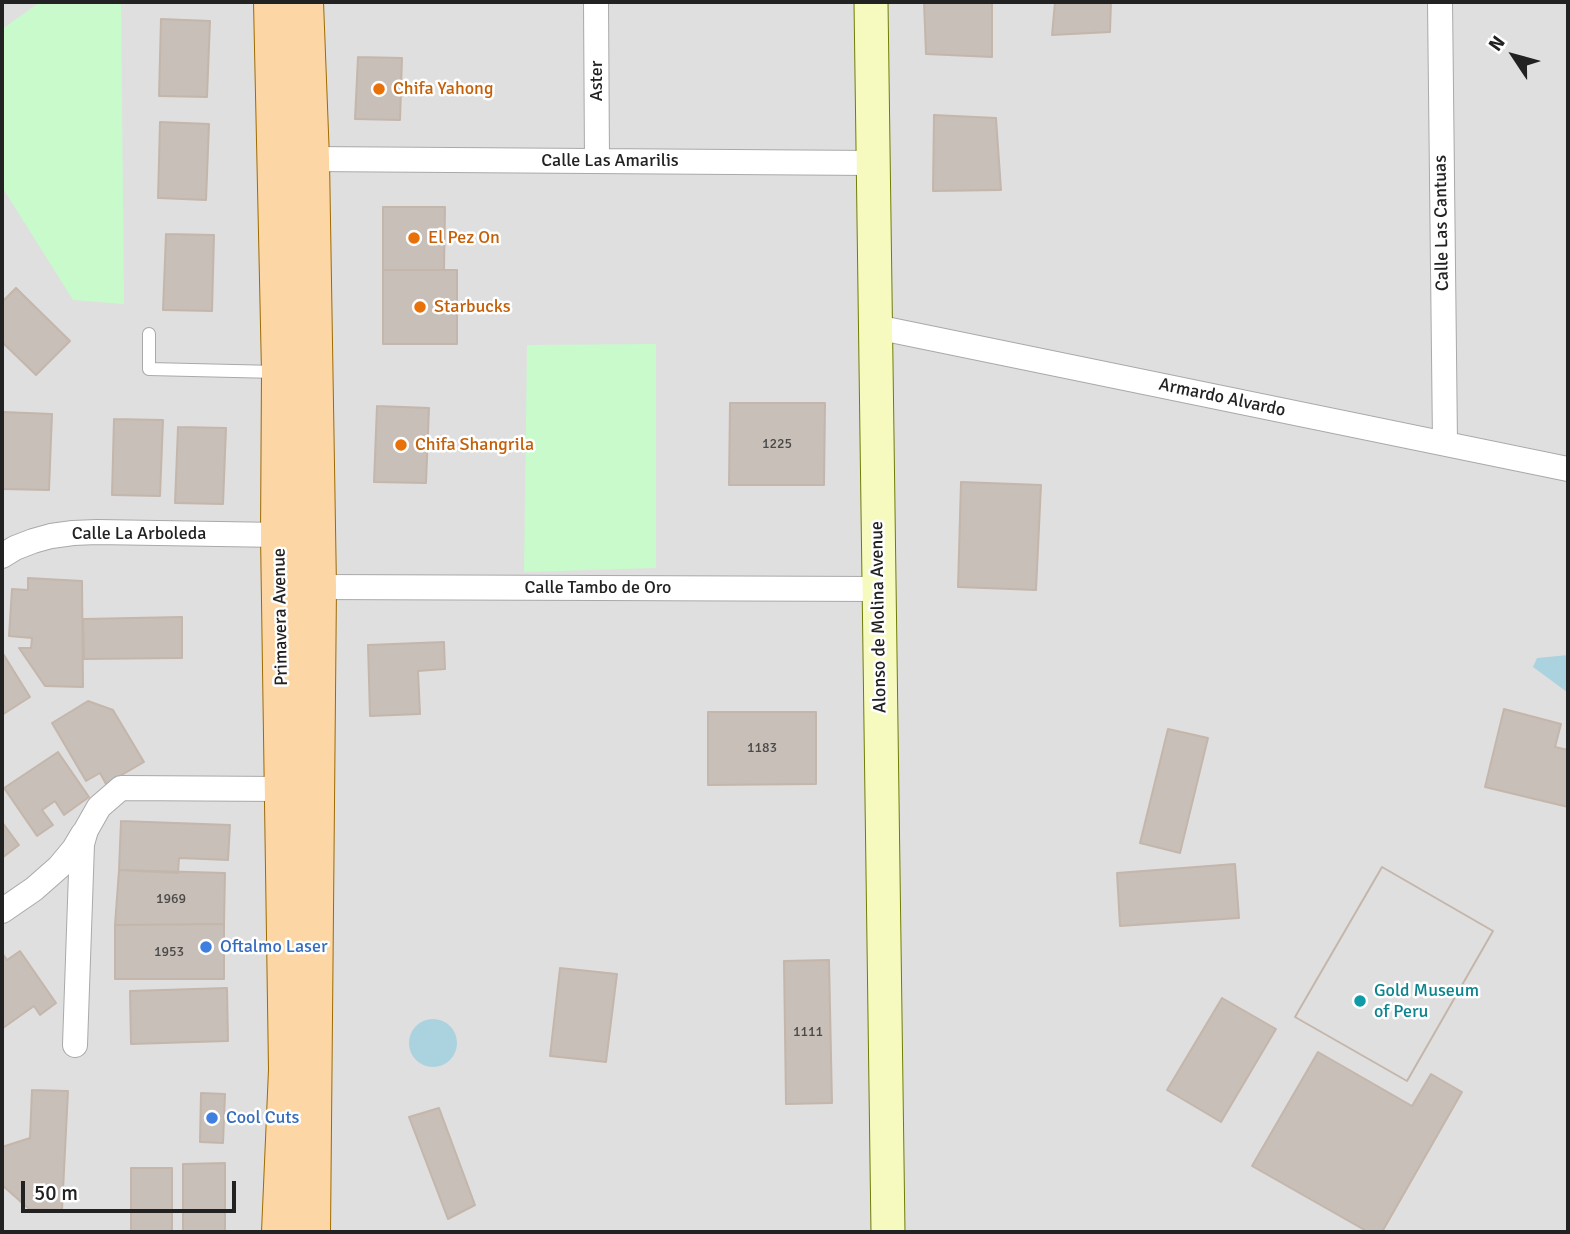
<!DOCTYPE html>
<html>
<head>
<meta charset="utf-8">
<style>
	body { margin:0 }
	#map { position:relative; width:1570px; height:1234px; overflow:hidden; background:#f2efe9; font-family:Signika,sans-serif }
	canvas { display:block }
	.frame { position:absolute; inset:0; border:4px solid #222; pointer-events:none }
	.north { position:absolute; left:1479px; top:21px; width:70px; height:70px; -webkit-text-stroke:5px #fff; paint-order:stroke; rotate:306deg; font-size:19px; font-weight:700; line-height:28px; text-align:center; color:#222 }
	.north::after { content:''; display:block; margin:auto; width:24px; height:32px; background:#222; clip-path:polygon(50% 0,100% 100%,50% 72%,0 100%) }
	.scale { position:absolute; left:21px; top:1181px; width:215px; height:32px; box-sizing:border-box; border:4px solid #222; border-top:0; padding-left:9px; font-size:21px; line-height:24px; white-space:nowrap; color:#222; -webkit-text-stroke:5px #fff; paint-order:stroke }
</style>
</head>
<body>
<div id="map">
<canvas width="1570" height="1234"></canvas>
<div class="frame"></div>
<div class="north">N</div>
<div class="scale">50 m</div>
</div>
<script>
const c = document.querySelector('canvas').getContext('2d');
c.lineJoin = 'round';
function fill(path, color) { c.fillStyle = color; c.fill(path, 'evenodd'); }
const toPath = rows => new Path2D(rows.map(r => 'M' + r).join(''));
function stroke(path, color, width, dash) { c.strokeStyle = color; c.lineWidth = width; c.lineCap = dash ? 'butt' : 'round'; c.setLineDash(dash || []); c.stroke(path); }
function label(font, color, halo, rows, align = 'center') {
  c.font = font + ' Signika,sans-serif'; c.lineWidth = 5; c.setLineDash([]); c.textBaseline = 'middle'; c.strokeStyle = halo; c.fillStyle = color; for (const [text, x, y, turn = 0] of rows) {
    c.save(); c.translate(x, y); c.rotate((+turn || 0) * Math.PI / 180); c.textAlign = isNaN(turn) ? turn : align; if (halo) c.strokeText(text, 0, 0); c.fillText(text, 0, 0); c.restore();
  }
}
const residential = toPath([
	[2,2,1568,2,1568,1232,2,1232]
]);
const park = toPath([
	[40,2,121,2,124,304,73,300,2,187,2,29],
	[656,344,656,568,524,572,527,345]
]);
const water = toPath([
	[1568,655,1568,691,1567,692,1533,667,1537,658],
	'409 1043a24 24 0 1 1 48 0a24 24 0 1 1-48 0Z'
]);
const building = toPath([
	[924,2,992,2,992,57,926,54,924,2],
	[1055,2,1111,2,1110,32,1052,35,1055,2],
	[161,19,210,21,207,97,159,96,161,19],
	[358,57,402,58,400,120,355,119,358,57],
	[934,115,996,118,1001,190,933,191,934,115],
	[160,122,209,124,206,200,158,198,160,122],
	[383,207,445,207,444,270,383,270,383,207],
	[166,234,214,235,212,311,163,310,166,234],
	[383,270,457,270,457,344,383,344,383,270],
	[16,288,70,341,36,375,2,342,2,302,16,288],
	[730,403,825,403,824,485,729,485,730,403],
	[377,406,429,408,426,483,374,482,377,406],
	[3,412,52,414,49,490,2,489,3,412],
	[114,419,163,420,160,496,112,495,114,419],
	[178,427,226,428,223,504,175,503,178,427],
	[961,482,1041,485,1036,590,958,587,961,482],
	[28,578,82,581,83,687,45,686,19,648,31,648,32,638,9,636,12,589,28,590,28,578],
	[182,617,182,658,84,659,83,619,182,617],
	[444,642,445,669,418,671,420,714,370,716,368,645,444,642],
	[2,652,30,697,2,715,2,652],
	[88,701,113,710,144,762,106,784,100,773,86,781,52,723,88,701],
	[1504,709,1561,724,1555,747,1568,750,1568,807,1485,787,1504,709],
	[708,712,816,712,816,784,708,785,708,712],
	[1168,729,1208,738,1180,853,1140,843,1168,729],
	[58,752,89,797,64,815,55,801,42,810,53,825,37,836,4,788,58,752],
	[121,821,230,825,228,860,179,858,178,873,119,870,121,821],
	[2,822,19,845,2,858,2,822],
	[1235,864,1239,918,1120,926,1117,873,1235,864],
	[1235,864,1239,918,1120,926,1117,873,1235,864],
	[1235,864,1239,918,1120,926,1117,873,1235,864],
	[1382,867,1493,931,1407,1081,1295,1017,1382,867],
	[1382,867,1493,931,1407,1081,1295,1017,1382,867],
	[119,870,225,873,224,924,115,925,119,870],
	[224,924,224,979,115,979,115,925,224,924],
	[20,951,56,1003,40,1015,34,1006,3,1028,2,1025,2,953,7,960,20,951],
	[829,960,832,1103,786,1104,784,961,829,960],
	[560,968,617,974,606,1062,550,1056,560,968],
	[227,988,228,1041,131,1044,130,991,227,988],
	[1222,998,1276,1029,1221,1122,1167,1090,1222,998],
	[1222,998,1276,1029,1221,1122,1167,1090,1222,998],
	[1222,998,1276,1029,1221,1122,1167,1090,1222,998],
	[1318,1052,1412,1106,1431,1074,1462,1092,1382,1232,1368,1232,1252,1166,1318,1052],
	[1318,1052,1412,1106,1431,1074,1462,1092,1382,1232,1368,1232,1252,1166,1318,1052],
	[1318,1052,1412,1106,1431,1074,1462,1092,1382,1232,1368,1232,1252,1166,1318,1052],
	[32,1090,68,1091,62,1210,29,1209,2,1185,2,1147,30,1138,32,1090],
	[201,1093,225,1094,223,1143,200,1142,201,1093],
	[439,1108,475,1205,448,1219,409,1117,439,1108],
	[225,1163,225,1232,183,1232,183,1164,225,1163],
	[131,1168,172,1168,172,1232,131,1232,131,1168]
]);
const service = toPath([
	[149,334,149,369,277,372]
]);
const minor = toPath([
	[596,2,597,161],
	[1440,2,1445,443],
	[310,159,873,163],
	[876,327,1568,469],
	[2,556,15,548,33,541,51,536,73,533,97,532,280,535],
	[317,587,879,589],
	[2,911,34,889,59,867,74,849,83,834],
	[75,1045,82,844,86,830,99,807,121,788,283,789]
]);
const secondary = toPath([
	[871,2,888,1232]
]);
const primary = toPath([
	[273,2,281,372,280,535,288,1070,281,1232],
	[304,2,310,159,317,587,311,1232]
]);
const markers = [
	[379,89,7,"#e8710a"],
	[414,238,7,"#e8710a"],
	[420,307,7,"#e8710a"],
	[401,445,7,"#e8710a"],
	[206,947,7,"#3f7fe0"],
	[1360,1001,7,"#0f9aa8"],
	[212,1118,7,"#3f7fe0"]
];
const numberNames = [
	["1225",777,444],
	["1183",762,748],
	["1969",171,899],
	["1953",169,952],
	["1111",808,1032]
];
const streetNames = [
	["Aster",597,81,-90],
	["Calle Las Amarilis",610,161],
	["Calle Las Cantuas",1442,223,-91],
	["Armardo Alvardo",1222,398,12],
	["Calle La Arboleda",139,534],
	["Calle Tambo de Oro",598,588],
	["Primavera Avenue",281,617,-91],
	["Alonso de Molina Avenue",879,617,-91]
];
const foodNames = [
	["Chifa Yahong",393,89],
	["El Pez On",428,238],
	["Starbucks",434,307],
	["Chifa Shangrila",415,445]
];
const shopNames = [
	["Oftalmo Laser",220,947],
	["Cool Cuts",226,1118]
];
const cultureNames = [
	["Gold Museum",1374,991],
	["of Peru",1374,1012]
];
fill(residential, '#e0dfdf');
fill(park, '#c8facc');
fill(water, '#aad3df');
fill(building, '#c7bfb8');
stroke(building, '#c4b6ab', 2);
stroke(service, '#a9a9a9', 14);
stroke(minor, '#a9a9a9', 26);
stroke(secondary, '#707d05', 35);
stroke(primary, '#a06b00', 40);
stroke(service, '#fff', 12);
stroke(minor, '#fff', 24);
stroke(secondary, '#f7fabf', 33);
stroke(primary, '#fcd6a4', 38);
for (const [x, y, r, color] of markers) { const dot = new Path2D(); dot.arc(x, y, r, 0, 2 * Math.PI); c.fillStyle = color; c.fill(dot); stroke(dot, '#fff', 2.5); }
label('14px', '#4b4948', null, numberNames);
label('18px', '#222', '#fff', streetNames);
label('18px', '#c56008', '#fff', foodNames, 'left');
label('18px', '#366cbe', '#fff', shopNames, 'left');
label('18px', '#0d838f', '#fff', cultureNames, 'left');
</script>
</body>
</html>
